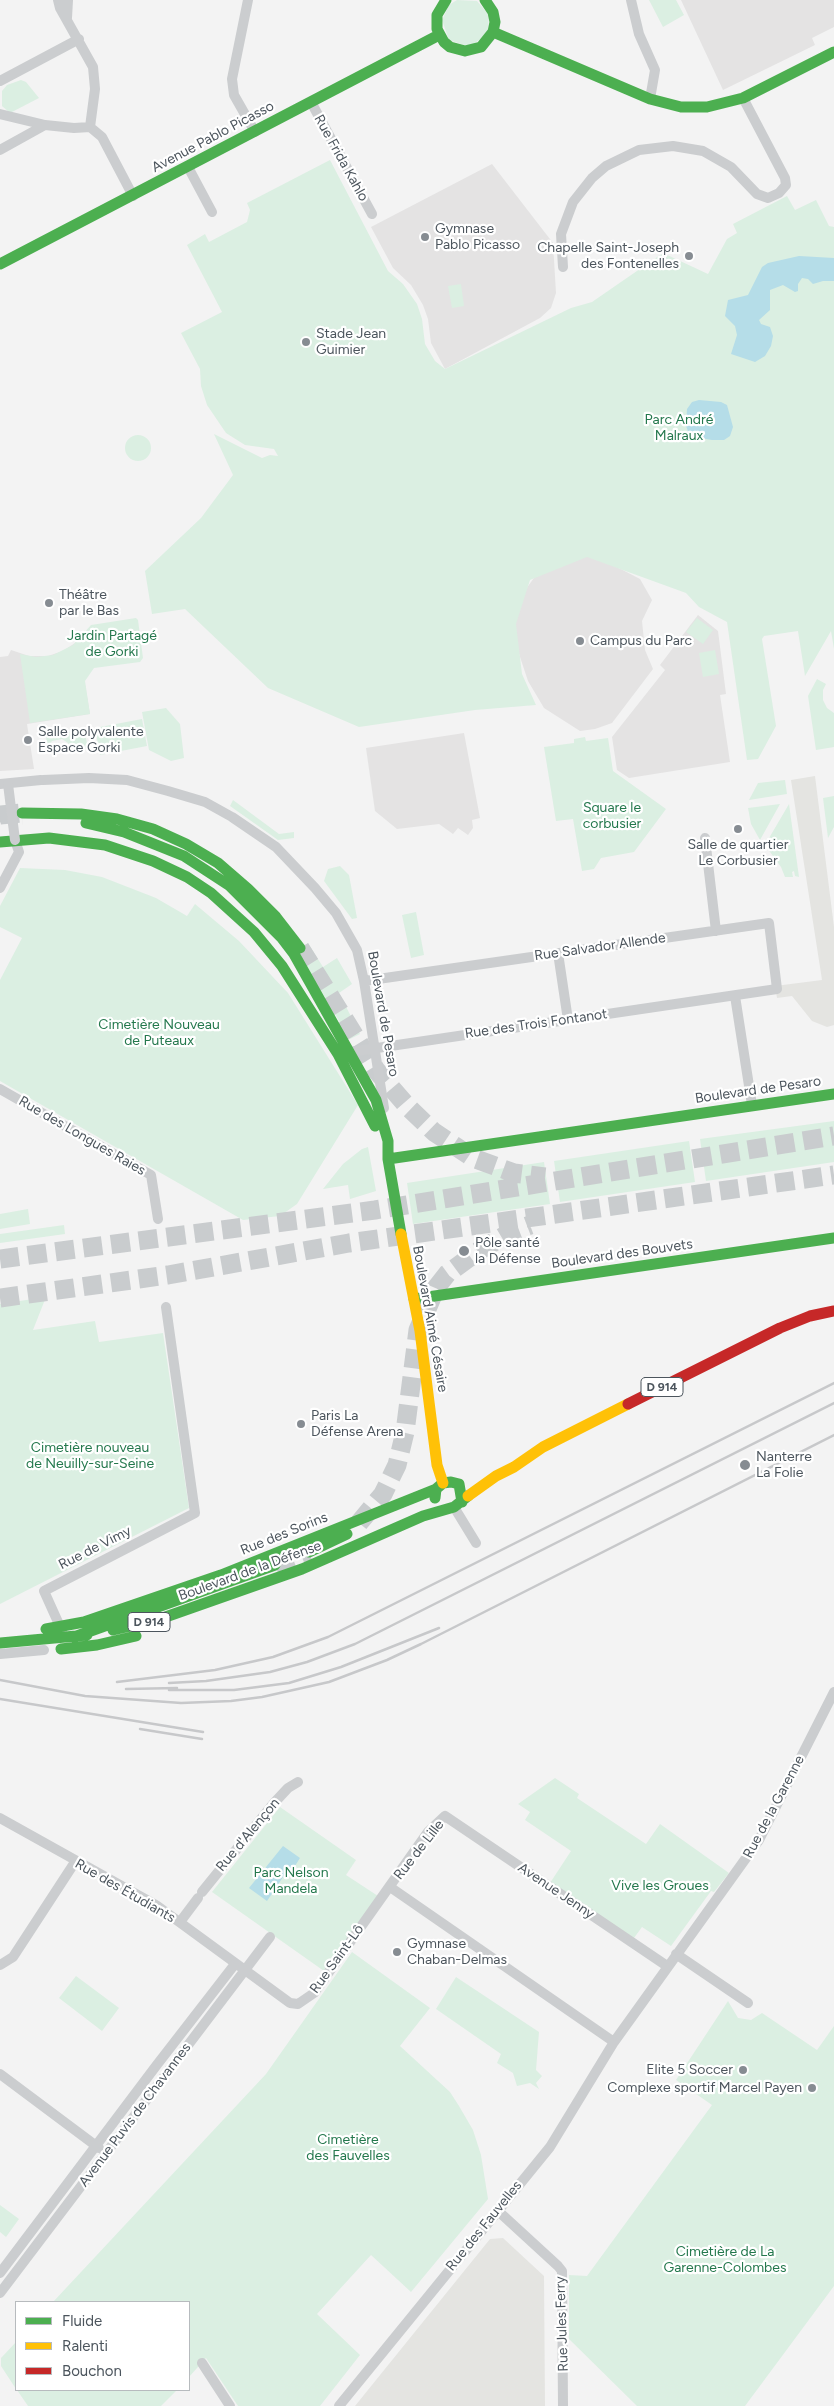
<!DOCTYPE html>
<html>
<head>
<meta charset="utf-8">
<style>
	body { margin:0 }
	#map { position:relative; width:834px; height:2406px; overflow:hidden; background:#f3f3f3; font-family:Figtree,sans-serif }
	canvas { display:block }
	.legend { position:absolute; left:15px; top:2301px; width:175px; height:90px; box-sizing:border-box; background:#fff; border:1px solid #b7bbbe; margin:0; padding:6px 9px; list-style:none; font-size:15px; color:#4c555d }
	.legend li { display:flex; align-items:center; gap:10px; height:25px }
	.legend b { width:25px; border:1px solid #b7bbbe }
</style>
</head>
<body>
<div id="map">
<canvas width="834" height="2406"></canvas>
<ul class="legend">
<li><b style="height:6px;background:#4caf50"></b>Fluide</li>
<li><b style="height:6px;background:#ffc107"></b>Ralenti</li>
<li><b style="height:6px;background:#c62828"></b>Bouchon</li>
</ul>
</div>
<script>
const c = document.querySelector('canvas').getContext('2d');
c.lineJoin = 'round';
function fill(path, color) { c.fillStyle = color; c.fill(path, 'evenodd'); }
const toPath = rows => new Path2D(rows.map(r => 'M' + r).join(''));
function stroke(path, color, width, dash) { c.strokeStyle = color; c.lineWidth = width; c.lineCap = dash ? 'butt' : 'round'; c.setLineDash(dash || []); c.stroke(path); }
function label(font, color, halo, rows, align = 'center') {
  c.font = font + ' Figtree,sans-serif'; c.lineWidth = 4.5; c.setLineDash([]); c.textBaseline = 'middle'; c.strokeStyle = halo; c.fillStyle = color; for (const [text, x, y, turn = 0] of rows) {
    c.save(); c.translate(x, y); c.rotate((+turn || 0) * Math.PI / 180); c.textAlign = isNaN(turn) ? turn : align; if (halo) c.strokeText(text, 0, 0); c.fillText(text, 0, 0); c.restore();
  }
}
const commercial = toPath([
	[815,776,834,927,834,1025,827,1027,812,1021,792,996,777,998,775,986,822,980,791,780],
	[503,2238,544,2276,545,2406,355,2406,490,2239]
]);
const education = toPath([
	[681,0,834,0,834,27,812,38,815,45,723,90],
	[492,164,553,243,556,293,551,308,540,318,445,369,431,343,428,319,423,305,411,285,393,268,371,227],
	[592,554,640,579,652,600,642,621,645,650,653,669,612,723,595,729,580,731,544,708,528,681,512,633,523,593,539,571],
	[698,615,718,631,726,694,720,695,730,762,629,778,617,770,612,737,665,670,660,665],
	[78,641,90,714,27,724,34,769,0,771,0,657,8,656,11,650,29,656,48,656,63,651],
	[464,733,480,818,472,820,473,828,468,835,458,828,453,834,439,824,397,829,375,811,366,748]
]);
const green = toPath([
	[457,0,477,1,489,15,488,33,470,47,449,40,442,20,449,5],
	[649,0,676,0,684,15,663,27],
	[21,80,26,82,39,98,10,113,2,106,2,91,7,85],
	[330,160,388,271,403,284,417,304,422,319,425,344,435,361,445,369,571,308,592,302,663,253,708,274,727,239,737,233,733,224,787,196,795,210,816,200,829,226,834,227,834,649,831,631,805,676,798,631,764,636,762,639,776,726,758,759,747,760,727,622,699,607,686,593,587,557,530,580,516,624,522,674,536,705,475,710,359,727,268,688,185,609,152,614,145,571,201,518,233,475,214,434,262,458,270,455,278,456,274,449,245,445,226,433,207,405,201,386,200,369,181,333,222,312,187,245,205,234,209,242,247,222,250,210,247,203],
	[461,284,464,306,452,308,448,286],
	'125 448a13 13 0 1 1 26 0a13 13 0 1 1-26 0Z',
	[136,618,138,620,143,658,140,662,94,668,85,681,90,714,30,723,20,654,36,657,53,655,73,645,91,625],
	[697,618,713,630,703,644,686,632],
	[715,650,719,674,703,677,699,653],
	[817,679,826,684,823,690,823,700,827,708,834,713,834,747,816,750,808,696],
	[166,708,180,724,184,758,171,761,149,750,142,712],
	[142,719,147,746,100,755,95,728],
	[84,729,88,748,72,751,68,743,62,739,52,741,47,747,46,735],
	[585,737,586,741,608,738,613,771,666,809,634,852,601,858,594,869,582,871,573,819,556,821,544,747,574,743,574,739],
	[785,780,787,794,749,800,758,783],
	[834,796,834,827,828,838,823,798],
	[233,800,279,834,294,832,294,838,278,840,230,806],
	[780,804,760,840,751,824,748,808],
	[789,804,799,877,795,876,794,871,792,872,793,877,785,877,781,867,765,845],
	[340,866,349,875,357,918,352,919,324,881,328,869],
	[20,868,65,870,102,877,156,898,187,916,195,904,239,941,288,993,358,1105,297,1204,280,1216,243,1220,0,1081,0,980,22,938,0,927,0,906],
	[416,912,424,955,411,958,402,915],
	[308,943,323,967,337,958,352,984,339,993,360,1034,350,1039,297,951],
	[834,1121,834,1162,706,1181,700,1139],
	[689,1141,695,1182,560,1202,554,1161],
	[368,1147,376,1191,350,1199,348,1185,323,1189,343,1164,362,1149],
	[544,1162,550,1204,413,1224,407,1183],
	[28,1209,30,1224,0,1229,0,1214],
	[64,1225,65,1234,0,1243,0,1234],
	[46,1297,33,1330,95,1321,99,1342,163,1333,189,1508,0,1604,0,1304],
	[555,1778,579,1794,577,1798,646,1844,660,1824,729,1873,714,1892,711,1891,671,1946,642,1927,634,1938,550,1883,571,1851,525,1820,530,1812,518,1804],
	[280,1807,356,1860,346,1875,378,1896,324,1971,212,1892],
	[352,1952,430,2008,400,2046,450,2092,459,2106,473,2130,481,2155,488,2199,411,2292,371,2255,317,2314,360,2355,320,2406,238,2406,206,2358,189,2377,189,2302,53,2302,266,2074],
	[76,1976,119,2008,102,2031,59,1998],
	[456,1977,539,2032,536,2070,542,2076,536,2083,539,2089,530,2083,517,2086,513,2073,497,2063,501,2054,436,2009],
	[728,2001,738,2018,751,2020,762,2013,817,2050,834,2026,834,2286,745,2406,637,2406,569,2339,569,2275,587,2276,712,2105,676,2080],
	[0,2205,19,2219,6,2237,0,2232],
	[16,2342,16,2389,1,2366,1,2358],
	[17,2390,177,2390,161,2406,28,2406]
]);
const water = toPath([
	[799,256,834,258,834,281,823,281,813,284,808,279,802,278,798,284,798,291,795,292,783,285,770,290,770,310,759,320,761,324,770,327,773,336,771,346,765,356,755,362,731,354,737,335,735,326,725,316,728,300,748,295,762,267,768,263],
	[699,400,721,402,727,405,733,427,730,436,724,440,712,440,694,437,689,434,686,426,687,409,692,402],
	[283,1846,300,1858,293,1869,289,1868,267,1901,249,1888]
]);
const secondaryTunnel = toPath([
	[0,815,23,817]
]);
const highwayTunnel = toPath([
	[0,815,22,813],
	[300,948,376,1070,407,1106,434,1132,473,1158,514,1173,545,1177],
	[0,1259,375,1210,834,1136],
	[0,1298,168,1275,349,1243,834,1175],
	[359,1523,383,1494,397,1465,405,1432,418,1330,436,1288,447,1274,477,1252,509,1233,530,1225],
	[275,1565,309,1552]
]);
const street = toPath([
	[58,0,60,8,93,67,95,89,90,127],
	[248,0,232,79,234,95,255,132],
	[631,0,639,34,655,70,650,99],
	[67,18,68,0],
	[0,81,79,39],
	[311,102,372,214],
	[0,114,45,125,74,128,90,127,102,137,133,196],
	[0,150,45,125],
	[188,167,212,212],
	[563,267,561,234,573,202,592,178,606,166,639,150,673,146,703,151,731,167,757,194,768,198,779,193,786,185,785,178,743,98],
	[43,780,89,778,127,780,168,791,205,802,232,817,276,847,315,888,336,913,357,950,364,981,384,1108],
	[0,784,41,780],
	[705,838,716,931],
	[0,888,19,852,15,840],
	[558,953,568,1020],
	[735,996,752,1105],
	[343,1053,777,989,769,923,364,981],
	[0,1089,151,1175,158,1219],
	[454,1507,476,1543],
	[62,1631,44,1591,195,1513,166,1307],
	[0,1654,44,1650],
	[0,1818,156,1905,290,2003,298,2004,314,1993,428,1832,445,1816,667,1966],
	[390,1887,614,2042],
	[202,1892,274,1803,288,1788,298,1782],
	[180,1922,198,1898],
	[676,1954,748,2003],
	[0,1965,13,1957,75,1862],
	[0,2074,99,2148],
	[497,2210,558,2266,562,2271,563,2406],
	[0,2273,156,2066,235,1964],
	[0,2293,270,1937],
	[202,2363,230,2406],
	[339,2406,550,2147,614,2042,759,1840,834,1692]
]);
const fast = toPath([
	[446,0,437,15,437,29,444,42,450,47,465,51,481,47,493,32,495,22,493,12,485,0],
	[493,32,650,99,681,107,707,107,743,98,834,52],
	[0,264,439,35],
	[22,813,81,814,117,819,153,829,186,844,218,863,248,889,276,917,300,948],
	[86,823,124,832,184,856,230,886,281,937,294,954,376,1100,388,1141,388,1159,401,1234],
	[0,842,49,838,105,845,153,861,187,877,211,893,254,932,282,966,338,1054,375,1126],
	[388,1159,834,1094],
	[414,1299,834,1238],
	[435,1498,436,1489,443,1483,451,1482,459,1484,462,1502],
	[309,1552,347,1534],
	[46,1629,84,1622,221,1575,436,1489],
	[113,1630,157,1620,302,1569,423,1516,454,1507,468,1496],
	[74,1637,275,1565],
	[0,1643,87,1635],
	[61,1649,97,1645,136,1636]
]);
const slow = toPath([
	[401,1234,420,1331,437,1465,443,1483],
	[468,1496,496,1476,514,1467,543,1447,628,1404]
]);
const jam = toPath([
	[628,1404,780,1328,810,1316,834,1311]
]);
const rail = toPath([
	[0,1680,85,1696,181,1703,231,1701,262,1697,329,1682,387,1660,421,1644,834,1435],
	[117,1682,215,1670,273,1657,328,1637,834,1383],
	[169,1683,206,1681,270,1672,307,1662,355,1644,834,1403],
	[126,1689,177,1688],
	[169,1690,234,1690,289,1683,341,1667,439,1628],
	[0,1699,203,1732],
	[140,1729,202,1739]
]);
const streetBridge = toPath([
	[8,784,15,840]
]);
const markers = [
	[425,237,5,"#868c92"],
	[689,256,5,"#868c92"],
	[306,342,5,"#868c92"],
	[49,603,5,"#868c92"],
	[580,641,5,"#868c92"],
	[28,740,5,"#868c92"],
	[738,829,5,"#868c92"],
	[464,1251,6,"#868c92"],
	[301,1424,5,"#868c92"],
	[745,1465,6,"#868c92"],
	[397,1952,5,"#868c92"],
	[743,2070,5,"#868c92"],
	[812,2088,5,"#868c92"]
];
const shields = [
	[662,1387,42],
	[149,1622,42]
];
const shieldNames = [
	["D 914",662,1387],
	["D 914",149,1622]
];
const streetNames = [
	["Avenue Pablo Picasso",213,137,-28],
	["Rue Frida Kahlo",341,158,61],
	["Rue Salvador Allende",600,947,-8],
	["Boulevard de Pesaro",383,1014,80],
	["Rue des Trois Fontanot",536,1024,-8],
	["Boulevard de Pesaro",758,1090,-8],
	["Rue des Longues Raies",82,1136,30],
	["Boulevard des Bouvets",622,1254,-8],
	["Boulevard Aimé Césaire",430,1319,80],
	["Rue des Sorins",284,1534,-22],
	["Rue de Vimy",95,1548,-27],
	["Boulevard de la Défense",250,1571,-20],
	["Rue de la Garenne",774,1807,-62],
	["Rue d'Alençon",248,1835,-50],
	["Rue de Lille",419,1850,-52],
	["Rue des Étudiants",125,1891,30],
	["Avenue Jenny",556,1891,34],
	["Rue Saint-Lô",337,1959,-54],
	["Avenue Puvis de Chavannes",135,2115,-53],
	["Rue des Fauvelles",484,2226,-51],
	["Rue Jules Ferry",562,2324,-92]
];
const poiNames = [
	["Gymnase",435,229],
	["Pablo Picasso",435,245],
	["Chapelle Saint-Joseph",679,248,"right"],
	["des Fontenelles",679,264,"right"],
	["Stade Jean",316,334],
	["Guimier",316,350],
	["Théâtre",59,595],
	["par le Bas",59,611],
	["Campus du Parc",590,641],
	["Salle polyvalente",38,732],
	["Espace Gorki",38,748],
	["Salle de quartier",738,845,"center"],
	["Le Corbusier",738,861,"center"],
	["Pôle santé",475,1243],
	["la Défense",475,1259],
	["Paris La",311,1416],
	["Défense Arena",311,1432],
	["Nanterre",756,1457],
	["La Folie",756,1473],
	["Gymnase",407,1944],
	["Chaban-Delmas",407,1960],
	["Elite 5 Soccer",733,2070,"right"],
	["Complexe sportif Marcel Payen",802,2088,"right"]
];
const parkNames = [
	["Parc André",679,420],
	["Malraux",679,436],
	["Jardin Partagé",112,636],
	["de Gorki",112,652],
	["Square le",612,808],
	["corbusier",612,824],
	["Cimetière Nouveau",159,1025],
	["de Puteaux",159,1041],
	["Cimetière nouveau",90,1448],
	["de Neuilly-sur-Seine",90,1464],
	["Parc Nelson",291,1873],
	["Mandela",291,1889],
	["Vive les Groues",660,1886],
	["Cimetière",348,2140],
	["des Fauvelles",348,2156],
	["Cimetière de La",725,2252],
	["Garenne-Colombes",725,2268]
];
fill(commercial, '#e4e4e1');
fill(education, '#e4e3e3');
fill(green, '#dbefe2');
fill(water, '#b5dde8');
stroke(secondaryTunnel, '#c9ccce', 15, [15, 8]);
stroke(highwayTunnel, '#c9ccce', 19, [19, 9]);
stroke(street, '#cbcdcf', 10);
stroke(fast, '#4caf50', 11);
stroke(slow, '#ffc107', 11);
stroke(jam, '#c62828', 11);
stroke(rail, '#c7c8ca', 2.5);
stroke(streetBridge, '#cbcdcf', 10);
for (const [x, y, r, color] of markers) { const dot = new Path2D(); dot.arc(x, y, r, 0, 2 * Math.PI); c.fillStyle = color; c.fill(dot); stroke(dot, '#fff', 2); }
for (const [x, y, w] of shields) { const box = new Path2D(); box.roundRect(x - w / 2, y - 9.5, w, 19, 4); c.fillStyle = '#fff'; c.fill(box); stroke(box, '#4c555d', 1); }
label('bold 12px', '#4c555d', null, shieldNames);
label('14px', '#4c555d', '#fff', streetNames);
label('14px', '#4c555d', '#fff', poiNames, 'left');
label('14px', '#24784d', '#fff', parkNames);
</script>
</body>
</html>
